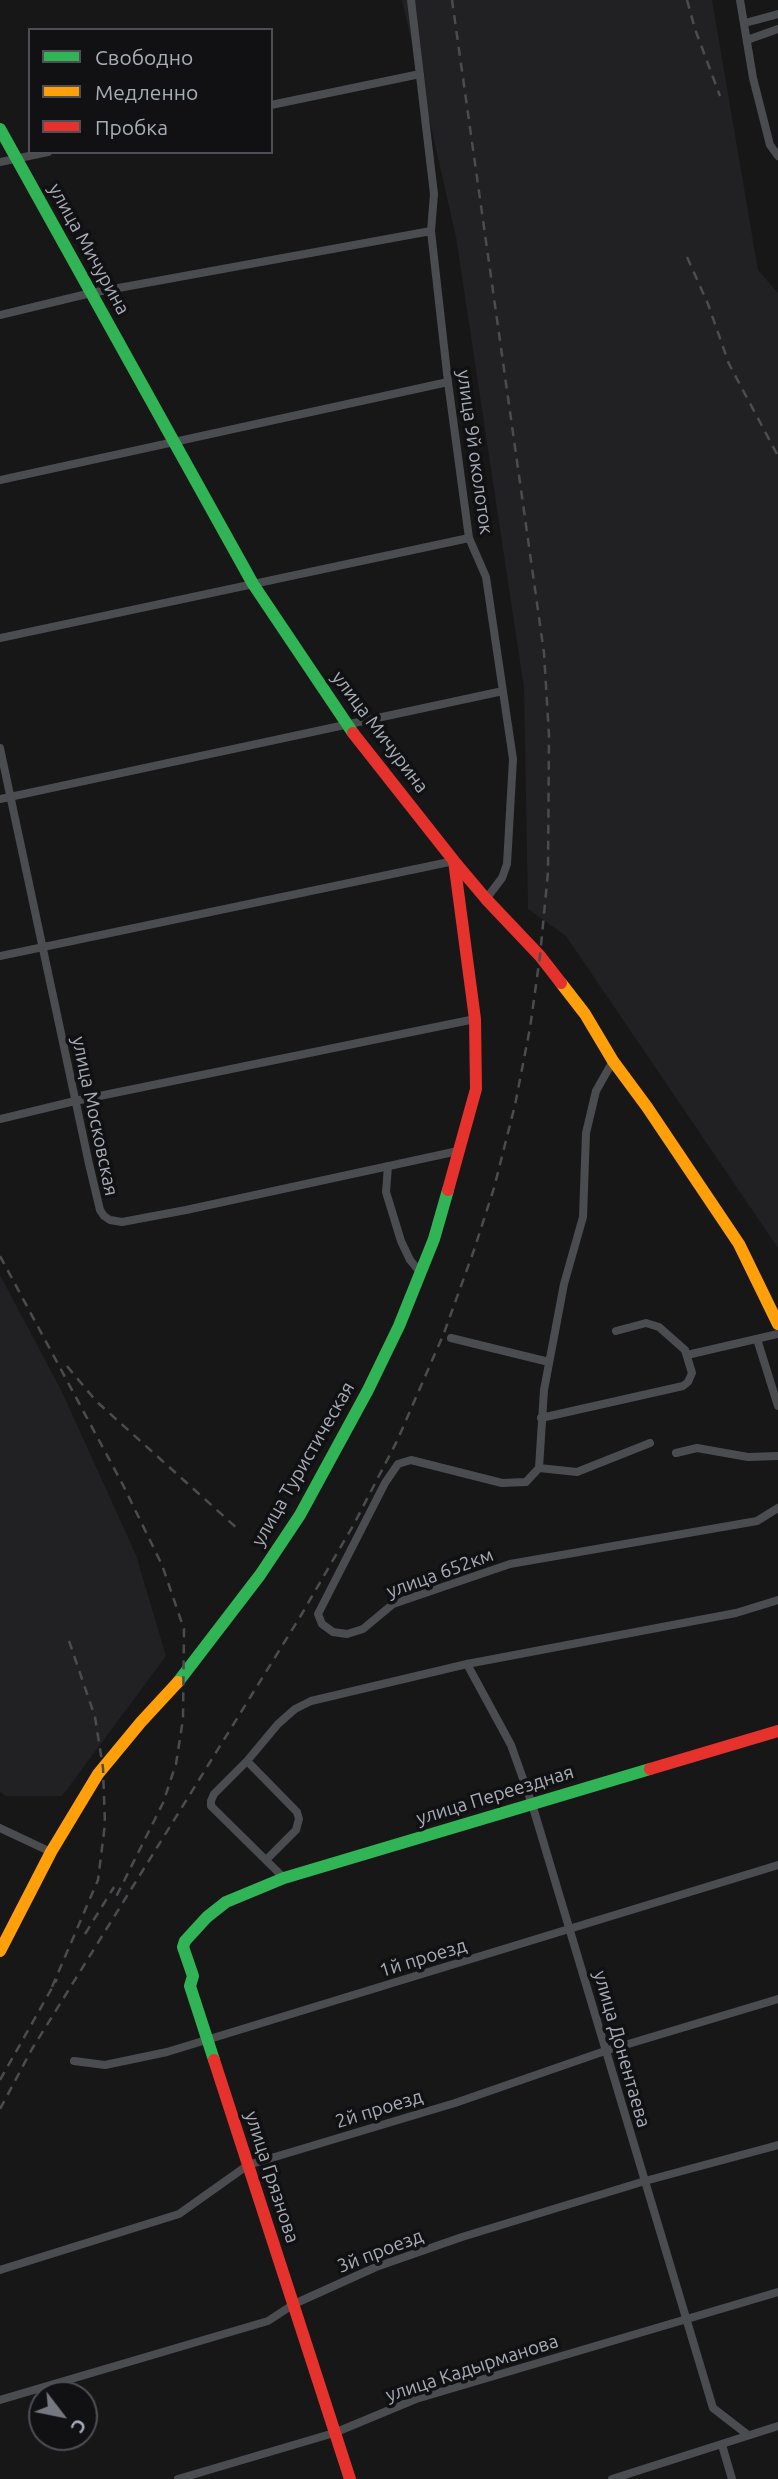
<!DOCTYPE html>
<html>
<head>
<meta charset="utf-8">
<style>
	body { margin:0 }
	#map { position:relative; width:778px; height:2479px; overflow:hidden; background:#171717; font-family:Ubuntu,sans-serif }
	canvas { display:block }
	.legend { position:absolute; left:28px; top:28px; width:245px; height:126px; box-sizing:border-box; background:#111113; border:2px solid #4d4f55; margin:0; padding:9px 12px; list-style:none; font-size:21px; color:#a8adb8 }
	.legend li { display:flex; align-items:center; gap:14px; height:35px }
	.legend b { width:35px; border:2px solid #4d4f55 }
	.north { position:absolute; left:28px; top:2381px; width:70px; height:70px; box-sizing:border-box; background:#111113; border:2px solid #4d4f55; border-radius:50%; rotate:122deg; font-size:19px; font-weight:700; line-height:28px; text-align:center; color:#a8adb8 }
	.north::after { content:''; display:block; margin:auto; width:24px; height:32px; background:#757880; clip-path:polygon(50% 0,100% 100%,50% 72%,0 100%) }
</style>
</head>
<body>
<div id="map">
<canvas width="778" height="2479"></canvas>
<ul class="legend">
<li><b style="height:9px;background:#30b455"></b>Свободно</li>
<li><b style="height:9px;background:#ff9f0a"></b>Медленно</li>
<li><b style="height:9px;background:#e5322d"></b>Пробка</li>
</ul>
<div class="north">С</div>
</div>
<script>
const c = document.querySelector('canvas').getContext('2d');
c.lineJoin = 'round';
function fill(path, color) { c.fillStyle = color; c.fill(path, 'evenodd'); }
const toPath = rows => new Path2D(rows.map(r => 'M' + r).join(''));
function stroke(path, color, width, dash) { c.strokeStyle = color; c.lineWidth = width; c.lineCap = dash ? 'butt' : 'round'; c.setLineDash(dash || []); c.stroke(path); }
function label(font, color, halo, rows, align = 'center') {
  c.font = font + ' Ubuntu,sans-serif'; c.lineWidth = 7; c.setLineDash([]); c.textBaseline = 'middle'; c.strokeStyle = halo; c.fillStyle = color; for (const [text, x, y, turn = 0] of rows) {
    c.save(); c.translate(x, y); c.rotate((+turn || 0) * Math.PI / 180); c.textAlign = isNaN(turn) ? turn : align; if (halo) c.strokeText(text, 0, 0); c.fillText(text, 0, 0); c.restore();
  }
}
const built = toPath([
	[402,0,712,0,758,270,778,293,778,1248,566,936,528,909,524,688,456,237],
	[0,1275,62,1392,136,1555,166,1656,62,1796,6,1796,0,1792]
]);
const street = toPath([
	[411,0,434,194,431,231,448,382,469,538,486,577,513,759,507,864,502,878,486,899],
	[740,0,753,78,770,145,778,156],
	[745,23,778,14],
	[747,40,778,29],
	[271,105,420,74],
	[0,162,48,152],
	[0,315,91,293,431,231],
	[0,480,448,382],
	[0,638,469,538],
	[0,748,89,1164,100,1210,104,1216,110,1220,122,1222,186,1210,458,1151],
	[0,799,503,691],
	[0,956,454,861],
	[613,1061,596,1091,586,1133,583,1217,564,1284,544,1390,539,1468,577,1472,650,1443],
	[0,1119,75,1101,475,1019],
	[388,1166,386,1192,401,1241,410,1260,420,1272],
	[451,1338,549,1362],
	[757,1339,778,1406],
	[687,1355,778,1334],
	[541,1418,683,1386,688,1382,692,1373,685,1350,659,1327,646,1323,616,1331],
	[676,1453,697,1448,748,1457,778,1456],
	[539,1468,526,1482,502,1483,411,1460,398,1464,385,1483,318,1614,322,1624,333,1632,347,1634,363,1629,393,1604,510,1564,757,1521,778,1508],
	[467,1664,511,1745,532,1804,713,2408,748,2435],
	[247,1761,278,1724,295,1709,311,1701,467,1664,736,1613,778,1600],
	[0,1828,51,1852],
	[266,1860,296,1830,299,1819,297,1812,247,1761,214,1794,211,1801,211,1806,284,1878],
	[74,2061,105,2065,167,2052,778,1865],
	[0,2270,179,2214,248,2165,455,2103,605,2051,778,1999],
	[0,2400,268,2321,294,2304,376,2267,462,2237,645,2181,778,2145],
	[722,2445,732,2479],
	[178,2479,334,2433,416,2399,778,2292],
	[612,2479,778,2426]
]);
const fast = toPath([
	[0,129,253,584,353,733],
	[178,1682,260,1575,300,1515,368,1390,399,1326,434,1239,448,1190],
	[214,2060,190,1986,193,1976,183,1947,185,1941,207,1917,226,1902,284,1878,650,1769]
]);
const slow = toPath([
	[561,983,585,1014,613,1061,647,1107,739,1244,778,1324],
	[0,1951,51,1852,98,1774,141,1722,178,1682]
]);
const jam = toPath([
	[353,733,454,861,486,899,540,956,561,983],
	[448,1190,476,1089,475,1019,454,861],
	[650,1769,778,1731],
	[214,2060,350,2479]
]);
const rail = toPath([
	[687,0,695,29,720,96],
	[687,257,708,304,729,364,778,456],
	[0,1256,123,1485,162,1565,184,1629,183,1719,176,1764,163,1803,115,1899],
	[67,1366,96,1401,239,1530],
	[85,1934,114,1887],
	[52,1987,98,1880,105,1824,103,1768,95,1717,68,1638],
	[0,2080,57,1979],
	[0,2109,32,2049,300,1617,354,1524,397,1441,444,1333,474,1250,494,1188,515,1105,530,1028,540,956,548,872,549,735,544,653,452,0]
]);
const streetNames = [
	["улица Мичурина",89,249,61],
	["улица 9й околоток",475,452,82],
	["улица Мичурина",380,732,53],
	["улица Московская",95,1116,78],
	["улица Туристическая",303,1464,-60],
	["улица 652км",440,1573,-20],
	["улица Переездная",495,1795,-17],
	["1й проезд",423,1958,-17],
	["улица Донентаева",622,2049,74],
	["2й проезд",379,2109,-17],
	["улица Грязнова",272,2177,72],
	["3й проезд",380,2251,-21],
	["улица Кадырманова",472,2368,-18]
];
fill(built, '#212123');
stroke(street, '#4b4c50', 8);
stroke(fast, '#30b455', 12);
stroke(slow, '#ff9f0a', 12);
stroke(jam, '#e5322d', 12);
stroke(rail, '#4b4c4f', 2.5, [9, 7]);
label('19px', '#a8adb8', '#111113', streetNames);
</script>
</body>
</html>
